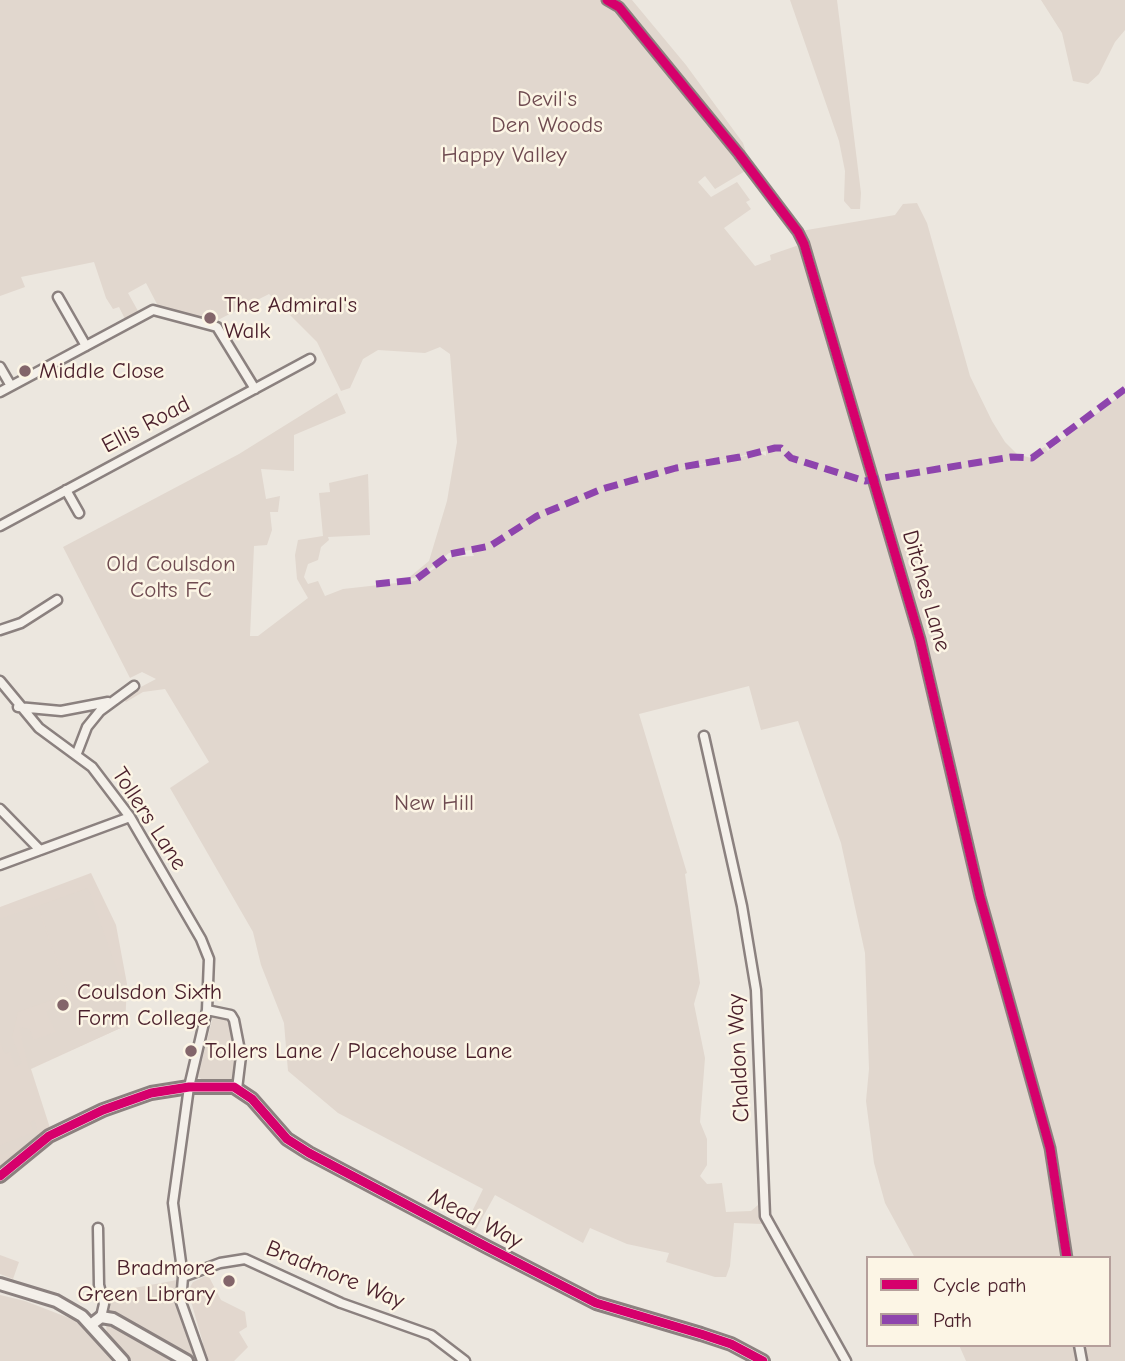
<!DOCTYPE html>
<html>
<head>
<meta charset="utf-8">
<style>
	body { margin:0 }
	#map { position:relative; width:1125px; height:1361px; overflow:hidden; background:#ece7df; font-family:"Comic Neue",sans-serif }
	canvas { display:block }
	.legend { position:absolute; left:866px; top:1256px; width:245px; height:91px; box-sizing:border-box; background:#fcf5e5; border:2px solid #b59f9b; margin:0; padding:9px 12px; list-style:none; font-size:21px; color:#4a1f2b }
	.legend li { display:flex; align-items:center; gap:14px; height:35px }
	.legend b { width:35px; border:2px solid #b59f9b }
</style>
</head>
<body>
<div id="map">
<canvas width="1125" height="1361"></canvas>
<ul class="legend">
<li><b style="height:9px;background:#d6006c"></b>Cycle path</li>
<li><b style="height:9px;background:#8e44ad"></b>Path</li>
</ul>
</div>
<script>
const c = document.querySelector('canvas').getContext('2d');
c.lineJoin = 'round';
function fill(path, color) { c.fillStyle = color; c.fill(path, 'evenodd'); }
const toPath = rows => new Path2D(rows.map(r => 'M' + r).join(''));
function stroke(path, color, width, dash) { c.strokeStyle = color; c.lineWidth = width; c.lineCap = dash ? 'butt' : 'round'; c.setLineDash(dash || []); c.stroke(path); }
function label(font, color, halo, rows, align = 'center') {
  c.font = font + ' "Comic Neue",sans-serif'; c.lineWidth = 5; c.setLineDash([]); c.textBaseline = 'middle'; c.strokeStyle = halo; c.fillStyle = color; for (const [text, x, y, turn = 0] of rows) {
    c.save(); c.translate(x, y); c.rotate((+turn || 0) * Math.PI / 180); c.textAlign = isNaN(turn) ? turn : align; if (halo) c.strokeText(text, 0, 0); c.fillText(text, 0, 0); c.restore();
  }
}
const built = toPath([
	[91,873,116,925,127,984,125,1026,31,1069,50,1128,0,1168,0,907],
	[0,1255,19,1262,13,1279,0,1274],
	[208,1275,221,1300,245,1312,247,1327,239,1332,248,1347,234,1361,207,1361,201,1345,203,1343,188,1291,193,1282]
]);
const green = toPath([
	[0,0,632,0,686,65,743,143,750,165,702,115,747,170,715,189,705,176,698,182,711,197,737,182,750,200,746,202,751,209,724,228,755,266,771,260,770,255,799,245,801,231,895,215,903,204,917,203,927,223,970,376,992,421,1005,442,1017,454,1031,458,1030,454,1045,447,1048,451,1125,392,1125,1361,966,1361,959,1345,1109,1345,1109,1258,915,1258,885,1203,874,1163,866,1101,869,1069,865,953,841,843,798,721,761,730,749,686,639,714,687,873,685,874,700,983,694,1004,705,1058,700,1122,707,1139,707,1165,700,1176,707,1184,722,1183,726,1212,751,1211,758,1205,759,1218,763,1224,734,1223,730,1266,726,1277,715,1277,666,1262,669,1253,627,1244,590,1228,583,1243,495,1195,474,1233,464,1228,483,1189,338,1113,288,1071,284,1023,261,965,253,932,170,788,209,762,165,689,143,692,126,702,122,697,156,679,142,672,130,678,63,547,239,454,337,393,346,413,294,435,294,471,261,469,266,499,280,496,278,512,270,512,272,530,267,545,254,546,250,636,258,636,308,598,297,579,295,555,298,540,323,536,319,493,330,492,329,483,368,474,370,535,328,537,329,540,321,547,318,560,308,564,304,577,308,584,318,581,325,596,343,589,415,581,452,557,474,556,471,550,449,553,421,576,406,580,429,561,447,501,457,442,450,354,440,347,425,353,378,350,363,359,350,388,341,391,317,342,269,294,214,322,158,306,146,283,128,293,138,311,125,319,119,307,113,309,106,298,94,262,21,277,25,287,0,296],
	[766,451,766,456,761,453,662,472],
	[790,0,837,0,861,193,860,209,851,209,844,201,845,171,839,141],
	[1041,0,1125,0,1125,30,1115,42,1099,74,1088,84,1073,81,1062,33],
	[88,888,119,976,125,974,125,1026,29,1069,19,1027,30,1029,33,1040,56,1032,46,1011,88,995,115,979,69,994,38,906],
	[37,906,68,994,18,1012,12,1037,22,1064,15,1067,10,1052,5,1054,0,1042,0,919],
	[213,1016,228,1017,231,1022,238,1059,235,1083,208,1083,198,1077],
	[35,1120,39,1136,1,1155,0,1145,34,1132,30,1122],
	[177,1280,177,1299,198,1361,151,1333,108,1314,107,1293],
	[0,1295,25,1301,77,1321,114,1361,0,1361],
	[112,1323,182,1361,129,1361,107,1333,106,1325]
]);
const street = toPath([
	[607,0,619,7,739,154,798,232,804,244,920,639,980,897,1050,1148,1067,1258],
	[58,297,86,346],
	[0,367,11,386],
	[0,392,153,310,217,327,255,389],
	[66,490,79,513],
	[0,526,310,359],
	[0,630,21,623,57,600],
	[0,681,39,728,92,767,130,817,201,939,209,959,207,1010,189,1087,173,1203,183,1277,181,1302,202,1361],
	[18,707,61,711,108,702],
	[704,736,742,906,756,990,765,1216,846,1361],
	[77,753,87,727,100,711,134,686],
	[0,809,40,850],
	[0,865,130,817],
	[207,1010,231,1015,234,1020,241,1056,237,1089],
	[98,1228,99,1285,104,1304,101,1317],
	[183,1277,220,1263,245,1259,341,1303,431,1335,465,1361],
	[1079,1345,1082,1361]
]);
const secondary = toPath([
	[0,1176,49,1136,103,1110,151,1093,189,1087,234,1087,252,1099,287,1139,309,1153,487,1247,596,1303,701,1334,731,1344,763,1361],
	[0,1284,56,1301,82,1316,123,1361],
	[92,1324,101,1317,113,1319,187,1361]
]);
const quiet = toPath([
	[376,584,415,580,450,554,490,546,537,516,602,489,676,468,740,457,775,448,781,448,791,458,865,481,1011,457,1032,458,1125,389]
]);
const cycleway = toPath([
	[607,0,619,7,739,154,798,232,804,244,920,639,980,897,1050,1148,1067,1258],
	[0,1176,49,1136,103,1110,151,1093,189,1087,234,1087,252,1099,287,1139,309,1153,487,1247,596,1303,701,1334,731,1344,763,1361]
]);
const markers = [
	[210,318,7,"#83656a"],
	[25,371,7,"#83656a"],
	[63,1005,7,"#83656a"],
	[191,1051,7,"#83656a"],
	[229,1281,7,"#83656a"]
];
const parkNames = [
	["Devil's",547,99],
	["Den Woods",547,125],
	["Happy Valley",504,155],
	["Old Coulsdon",171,564],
	["Colts FC",171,590],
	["New Hill",434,803]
];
const poiNames = [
	["The Admiral's",224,305],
	["Walk",224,331],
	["Middle Close",39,371],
	["Coulsdon Sixth",77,992],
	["Form College",77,1018],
	["Tollers Lane / Placehouse Lane",205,1051],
	["Bradmore",215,1268,"right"],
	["Green Library",215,1294,"right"]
];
const streetNames = [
	["Ellis Road",146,425,-28],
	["Ditches Lane",926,591,74],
	["Tollers Lane",149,819,57],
	["Chaldon Way",739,1058,-93],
	["Mead Way",475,1219,28],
	["Bradmore Way",335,1275,22]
];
fill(built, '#e2d7ce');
fill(green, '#e1d7ce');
stroke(street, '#8b817f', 13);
stroke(secondary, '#8b817f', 16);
stroke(street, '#f4f0ea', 8);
stroke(secondary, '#f4f0ea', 10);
stroke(quiet, '#8e44ad', 7, [14, 7]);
stroke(cycleway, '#d6006c', 9);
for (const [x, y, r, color] of markers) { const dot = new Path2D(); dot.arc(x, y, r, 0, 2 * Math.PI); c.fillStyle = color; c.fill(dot); stroke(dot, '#fcf5e5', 2.5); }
label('23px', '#6e4a50', '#fcf5e5', parkNames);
label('23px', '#4a1f2b', '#fcf5e5', poiNames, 'left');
label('23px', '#4a1f2b', '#fcf5e5', streetNames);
</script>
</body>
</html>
